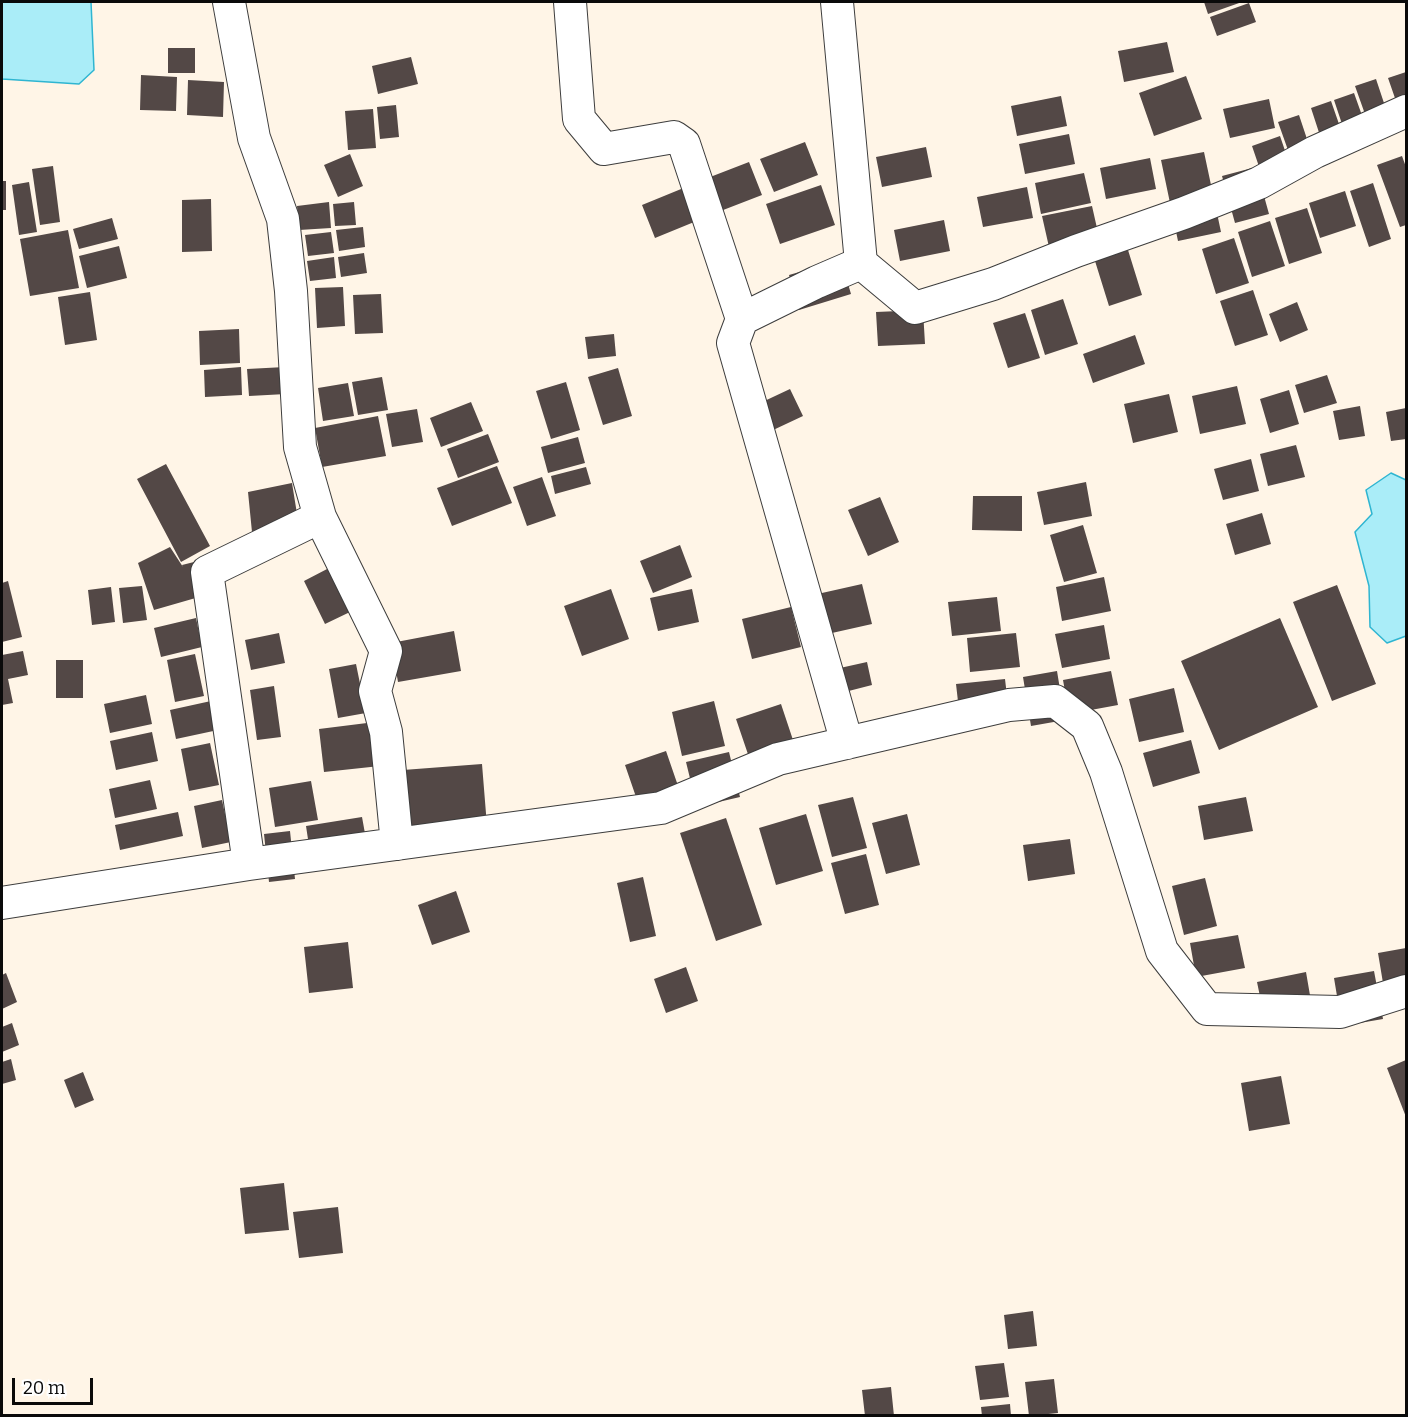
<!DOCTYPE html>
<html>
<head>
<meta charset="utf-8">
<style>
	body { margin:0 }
	#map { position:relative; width:1408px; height:1417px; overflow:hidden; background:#fff5e7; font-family:Bitter,serif }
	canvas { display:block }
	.frame { position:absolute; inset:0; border:3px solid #0a0a0a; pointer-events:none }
	.scale { position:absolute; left:12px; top:1378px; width:81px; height:27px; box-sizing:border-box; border:3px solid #0a0a0a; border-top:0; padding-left:8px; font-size:18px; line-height:21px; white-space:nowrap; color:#0a0a0a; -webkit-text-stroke:4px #fff; paint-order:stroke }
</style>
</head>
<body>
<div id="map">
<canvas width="1408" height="1417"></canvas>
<div class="frame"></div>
<div class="scale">20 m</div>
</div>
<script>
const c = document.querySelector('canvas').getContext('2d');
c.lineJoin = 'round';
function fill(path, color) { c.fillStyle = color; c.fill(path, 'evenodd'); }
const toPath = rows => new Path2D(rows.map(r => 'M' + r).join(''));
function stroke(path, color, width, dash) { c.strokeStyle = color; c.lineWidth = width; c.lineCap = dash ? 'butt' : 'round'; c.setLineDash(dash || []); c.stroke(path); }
const water = toPath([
	[2,2,91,2,94,70,79,84,2,79,2,2],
	[1391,473,1406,480,1406,636,1387,643,1370,627,1369,586,1355,532,1372,514,1366,490,1391,473]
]);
const building = toPath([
	[1204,2,1242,2,1208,14],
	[1249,3,1256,22,1217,36,1210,17],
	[1167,42,1174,72,1124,82,1118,51],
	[168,48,195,48,195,73,168,73],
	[411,57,418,84,378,94,372,66],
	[1406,72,1406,123,1404,124,1388,78],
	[141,75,177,77,176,111,140,110],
	[1186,76,1202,119,1154,136,1139,93],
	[1376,79,1391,124,1371,131,1355,86],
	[188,80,224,82,223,117,187,115],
	[1354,93,1370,138,1349,145,1334,100],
	[1061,96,1067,126,1017,136,1011,106],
	[1269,99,1275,128,1230,138,1223,109],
	[1331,101,1347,147,1326,154,1311,108],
	[396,105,399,137,380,139,377,107],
	[373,109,376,148,348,150,345,111],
	[1299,115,1314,160,1294,167,1278,122],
	[1069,134,1075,164,1025,174,1019,144],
	[1280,136,1295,180,1267,190,1252,146],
	[805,142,818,175,774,192,760,159],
	[926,147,932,177,882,187,876,157],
	[1204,152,1221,232,1178,241,1161,160],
	[350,154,363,186,338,197,324,165],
	[1402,156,1406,167,1406,225,1400,227,1377,165],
	[1150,158,1156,189,1106,199,1100,168],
	[749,162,762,195,718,212,705,179],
	[53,166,60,222,40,225,32,169],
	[1256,167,1269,214,1235,223,1222,176],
	[1084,173,1091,203,1041,214,1035,183],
	[2,181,6,181,6,210,2,210],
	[29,182,37,232,19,235,12,185],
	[1373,183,1391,239,1369,247,1350,191],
	[821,185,835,225,780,244,766,204],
	[686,187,699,220,655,238,642,205],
	[1027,187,1033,218,983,227,977,197],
	[1345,191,1356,226,1320,238,1309,203],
	[211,199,212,251,182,252,182,200],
	[329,202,331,228,299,230,297,206],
	[354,202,356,225,335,226,333,204],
	[1092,206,1099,237,1049,247,1042,216],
	[1307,208,1322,253,1289,264,1275,218],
	[112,218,118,239,79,249,73,229],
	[944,220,950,251,900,261,894,230],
	[1270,221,1285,266,1252,277,1238,232],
	[363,227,365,247,339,251,336,230],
	[68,230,79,288,30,296,20,239],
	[331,232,334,253,308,256,305,235],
	[1234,238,1249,283,1216,294,1202,249],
	[119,246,127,278,87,288,79,256],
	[1128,250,1142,295,1109,306,1095,261],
	[364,253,367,273,341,277,338,257],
	[334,257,336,278,310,281,307,261],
	[841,260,851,294,799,310,789,275],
	[343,287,345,326,317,328,315,288],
	[1253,290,1268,335,1235,346,1220,301],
	[90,292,97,340,65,345,58,297],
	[381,294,383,333,355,334,353,295],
	[1063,299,1078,344,1045,355,1031,310],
	[1297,302,1308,330,1280,342,1269,314],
	[923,310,925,344,878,346,876,312],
	[1025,313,1040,358,1008,368,993,323],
	[239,329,240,363,200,365,199,331],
	[614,334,616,356,588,359,585,337],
	[1135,335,1145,364,1093,383,1083,354],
	[241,367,242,395,205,397,204,370],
	[285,367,286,394,249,396,247,369],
	[618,368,632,416,603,425,588,377],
	[1327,375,1337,403,1304,413,1295,385],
	[382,377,388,410,358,415,352,382],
	[566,382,580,430,551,439,536,391],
	[348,383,354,416,323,421,318,388],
	[1237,386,1246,424,1200,434,1192,396],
	[790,389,803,416,754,439,741,412],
	[1289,390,1299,424,1270,433,1260,399],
	[1169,394,1178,432,1133,443,1124,404],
	[471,402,483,431,441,447,430,418],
	[1360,406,1365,436,1339,440,1333,411],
	[1406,408,1406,439,1391,441,1386,412],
	[417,409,423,442,392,447,386,414],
	[378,416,386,456,322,467,315,428],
	[488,434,499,462,458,478,447,449],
	[578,437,585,463,548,473,541,447],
	[1296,445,1305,477,1268,486,1260,454],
	[1251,459,1259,491,1223,500,1214,469],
	[166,464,210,546,181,562,137,479],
	[497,466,512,503,452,526,437,488],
	[586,467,591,484,555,494,551,476],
	[542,477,556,516,527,526,513,487],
	[1086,482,1092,516,1044,525,1037,492],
	[292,483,298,520,252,532,248,492],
	[973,496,1022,496,1022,531,972,530],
	[880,497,899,542,868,556,848,510],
	[1262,513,1271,544,1235,555,1226,524],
	[1083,525,1097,573,1064,582,1050,535],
	[680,545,692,577,653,593,640,561],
	[170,547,183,567,182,565,198,561,206,595,154,610,138,563],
	[329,568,350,612,325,624,304,581],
	[1104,577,1111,611,1062,621,1056,587],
	[8,581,22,637,2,642,2,583],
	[862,584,872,624,823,635,813,595],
	[1337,585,1376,684,1332,701,1293,602],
	[142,586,147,620,123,623,119,588],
	[111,587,115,622,92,625,88,590],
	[611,589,629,639,582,656,564,606],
	[692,589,699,622,658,631,650,598],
	[997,597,1001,631,952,636,948,602],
	[791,607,801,647,752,659,742,619],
	[196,618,202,647,161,657,154,628],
	[1280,618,1318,707,1219,750,1181,661],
	[1104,625,1110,659,1062,668,1055,634],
	[454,631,461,671,398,682,391,643],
	[279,633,285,663,251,670,245,640],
	[1016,633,1020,667,970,672,967,638],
	[23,651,28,675,8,679,13,703,2,705,2,655],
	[195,654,204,696,175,702,167,660],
	[56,660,83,660,83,698,56,698],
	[867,662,872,685,837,694,831,670],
	[356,664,366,713,338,718,329,669],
	[1057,671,1065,720,1031,726,1023,677],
	[1111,671,1118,705,1069,714,1063,680],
	[1005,679,1009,713,960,719,956,684],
	[274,686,281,737,257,740,250,690],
	[1174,688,1184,732,1139,742,1129,699],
	[146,695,152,724,110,733,104,704],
	[211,701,218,730,176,739,170,710],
	[714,701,725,746,682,756,672,712],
	[781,704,796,749,751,763,736,719],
	[375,722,380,766,324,772,319,729],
	[152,732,158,761,116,770,110,741],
	[1191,740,1200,773,1153,787,1143,753],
	[210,743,219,785,189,791,181,749],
	[666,751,686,809,645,823,625,765],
	[729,752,740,797,697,807,686,762],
	[482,764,487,826,408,833,403,770],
	[150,780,157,809,115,818,109,789],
	[311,781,318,820,275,827,269,788],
	[853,797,867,848,832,857,818,805],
	[1246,797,1253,831,1204,840,1198,806],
	[222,800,231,842,202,848,194,806],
	[178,812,183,836,120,850,115,825],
	[806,814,823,871,776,885,759,828],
	[907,814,920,865,886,874,872,823],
	[362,817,368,850,311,859,306,826],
	[726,818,762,925,716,941,680,833],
	[290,831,295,879,269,882,264,834],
	[1070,839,1075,874,1028,881,1023,845],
	[866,854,879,905,845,914,831,863],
	[643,877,656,936,630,942,617,883],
	[1205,878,1217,926,1184,935,1172,886],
	[456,891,470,932,432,945,418,905],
	[1238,935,1245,968,1196,977,1190,943],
	[348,942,353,988,309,993,304,947],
	[1406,948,1406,997,1386,1001,1378,953],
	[686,967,698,1001,666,1013,654,979],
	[1374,971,1383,1019,1342,1026,1334,978],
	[1306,972,1312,1007,1264,1016,1257,982],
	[6,973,17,1002,2,1009,2,975],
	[12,1023,19,1045,2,1052,2,1027],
	[11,1059,16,1080,2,1084,2,1062],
	[1406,1060,1406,1117,1387,1068],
	[83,1072,94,1100,75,1108,64,1080],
	[1281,1076,1290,1124,1249,1131,1241,1083],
	[284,1183,289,1230,245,1234,240,1188],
	[338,1207,343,1253,299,1258,293,1212],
	[1033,1311,1037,1346,1008,1349,1004,1315],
	[1004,1363,1009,1397,980,1400,975,1366],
	[1054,1379,1058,1413,1029,1416,1025,1382],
	[891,1387,894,1416,865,1416,862,1390],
	[1010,1404,1011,1416,982,1416,981,1407]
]);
const street = toPath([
	[229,2,254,138,283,219,291,291,300,447,320,517,207,572,249,864],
	[570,2,579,119,604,149,674,137,684,144,742,319],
	[837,2,861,263,817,282,742,319,733,343,847,743],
	[861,263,915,308,993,284,1076,251,1184,213,1259,183,1315,152,1406,111],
	[320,517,386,651,375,691,386,732,397,844],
	[2,903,249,864,661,808,778,759,1009,705,1055,701,1087,726,1106,772,1162,951,1207,1009,1340,1012,1406,991]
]);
fill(water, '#aaedf8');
stroke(water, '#2fb5d1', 1.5);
fill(building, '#534846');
stroke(street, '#3d3d3d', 34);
stroke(street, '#fff', 32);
</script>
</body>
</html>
